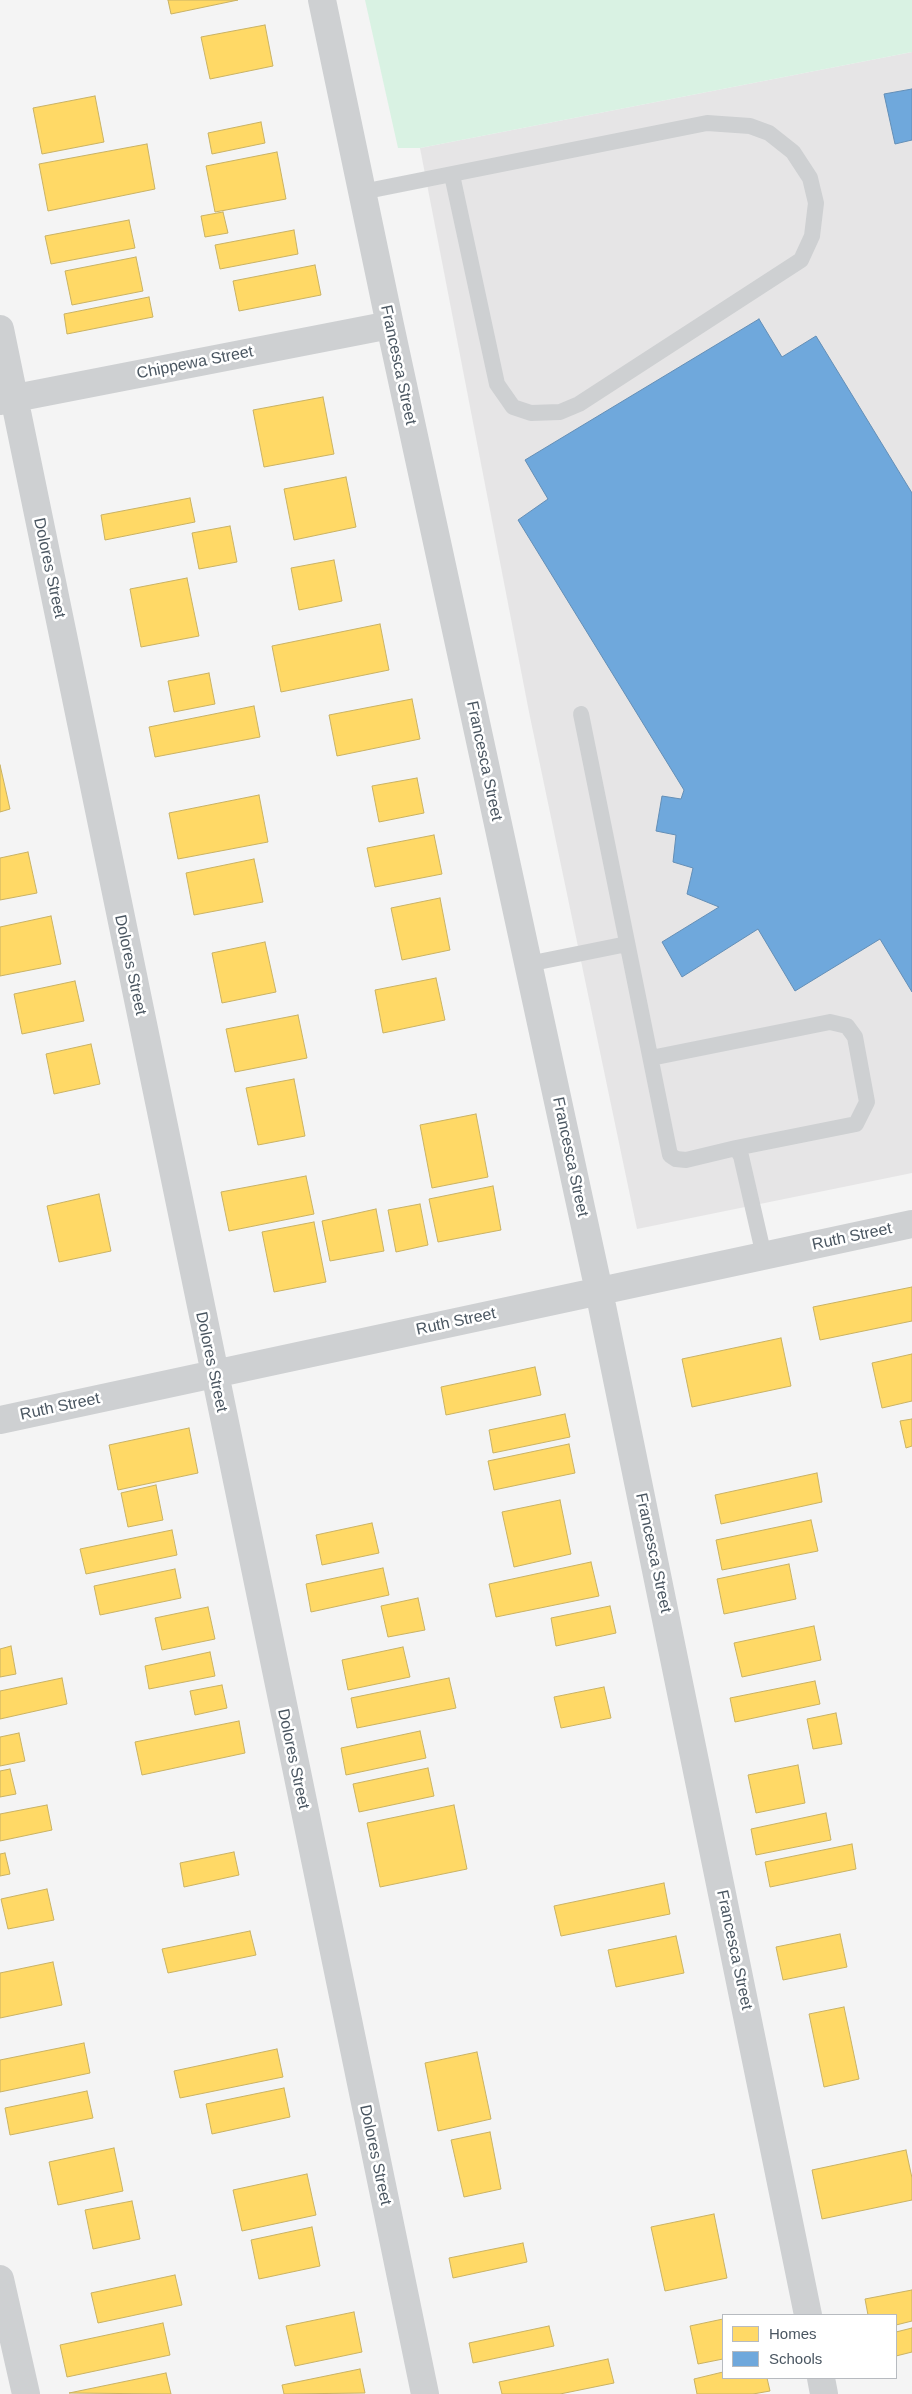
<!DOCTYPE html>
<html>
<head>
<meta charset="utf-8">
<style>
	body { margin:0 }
	#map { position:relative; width:912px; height:2394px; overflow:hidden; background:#f4f4f4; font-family:Arial,sans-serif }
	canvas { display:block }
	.legend { position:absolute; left:722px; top:2314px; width:175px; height:65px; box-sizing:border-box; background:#fff; border:1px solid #b7bbc0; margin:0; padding:6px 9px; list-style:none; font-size:15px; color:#4a5661 }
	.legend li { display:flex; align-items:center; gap:10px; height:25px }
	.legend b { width:25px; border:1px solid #b7bbc0 }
</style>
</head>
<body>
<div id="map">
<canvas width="912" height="2394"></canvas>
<ul class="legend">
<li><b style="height:14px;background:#ffd966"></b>Homes</li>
<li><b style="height:14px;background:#6fa8dc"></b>Schools</li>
</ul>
</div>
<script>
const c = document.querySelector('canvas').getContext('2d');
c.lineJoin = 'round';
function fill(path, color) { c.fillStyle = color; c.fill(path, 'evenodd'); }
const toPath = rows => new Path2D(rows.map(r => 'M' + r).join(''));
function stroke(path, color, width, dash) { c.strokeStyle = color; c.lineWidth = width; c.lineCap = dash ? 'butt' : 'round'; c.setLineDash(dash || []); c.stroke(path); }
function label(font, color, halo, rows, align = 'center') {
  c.font = font + ' Arial,sans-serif'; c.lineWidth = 5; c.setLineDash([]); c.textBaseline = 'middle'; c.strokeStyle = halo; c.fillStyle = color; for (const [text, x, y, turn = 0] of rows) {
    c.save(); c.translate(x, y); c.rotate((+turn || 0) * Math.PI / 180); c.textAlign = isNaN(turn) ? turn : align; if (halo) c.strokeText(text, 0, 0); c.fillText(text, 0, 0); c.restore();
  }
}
const education = toPath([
	[912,52,912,1173,637,1229,529,712,420,148]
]);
const green = toPath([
	[365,0,912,0,912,52,420,148,398,148]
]);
const homes = toPath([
	[168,0,238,0,171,14,168,0],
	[265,25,273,66,210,79,201,37,265,25],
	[95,96,104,142,42,154,33,108,95,96],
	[261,122,265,143,212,154,208,133,261,122],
	[147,144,155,189,48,211,39,164,147,144],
	[277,152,286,199,215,212,206,166,277,152],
	[223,212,228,233,205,237,201,216,223,212],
	[129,220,135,248,51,264,45,236,129,220],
	[294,230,298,254,220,269,215,245,294,230],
	[136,257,143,291,72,305,65,271,136,257],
	[315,265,321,295,239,311,233,281,315,265],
	[149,297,153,317,67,334,64,314,149,297],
	[323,397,334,454,264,467,253,410,323,397],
	[346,477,356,527,294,540,284,489,346,477],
	[190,498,195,522,105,540,101,515,190,498],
	[230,526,237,562,199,569,192,533,230,526],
	[334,560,342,601,299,610,291,568,334,560],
	[187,578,199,636,141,647,130,589,187,578],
	[380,624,389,670,281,692,272,646,380,624],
	[209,673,215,704,174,712,168,681,209,673],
	[412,699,420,739,337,756,329,715,412,699],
	[254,706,260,737,155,757,149,727,254,706],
	[0,765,10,809,0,812,0,765],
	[417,778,424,813,379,822,372,786,417,778],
	[259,795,268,842,178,859,169,813,259,795],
	[434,835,442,874,375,887,367,848,434,835],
	[28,852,37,893,0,900,0,858,28,852],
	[254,859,263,902,194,915,186,873,254,859],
	[440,898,450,950,402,960,391,908,440,898],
	[51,916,61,964,0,976,0,927,51,916],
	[265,942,276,992,222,1003,212,953,265,942],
	[436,978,445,1020,383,1033,375,990,436,978],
	[75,981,84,1021,22,1034,14,994,75,981],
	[298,1015,307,1058,235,1072,226,1029,298,1015],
	[91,1044,100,1084,54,1094,46,1054,91,1044],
	[294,1079,305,1136,258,1145,246,1088,294,1079],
	[476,1114,488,1177,432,1188,420,1125,476,1114],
	[306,1176,314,1214,229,1231,221,1192,306,1176],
	[493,1186,501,1230,438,1242,429,1199,493,1186],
	[99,1194,111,1251,59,1262,47,1206,99,1194],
	[420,1204,428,1245,396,1252,388,1210,420,1204],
	[376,1209,384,1251,330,1261,322,1221,376,1209],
	[314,1222,326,1282,274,1292,262,1232,314,1222],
	[912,1287,912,1321,820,1340,813,1307,912,1287],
	[781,1338,791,1386,692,1407,682,1359,781,1338],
	[912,1354,912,1401,882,1408,872,1363,912,1354],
	[535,1367,541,1395,446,1415,441,1387,535,1367],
	[565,1414,570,1437,493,1453,489,1430,565,1414],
	[912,1419,912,1446,906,1448,900,1421,912,1419],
	[189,1428,198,1473,118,1490,109,1445,189,1428],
	[569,1444,575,1473,494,1490,488,1461,569,1444],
	[817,1473,822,1502,721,1524,715,1495,817,1473],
	[156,1485,163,1520,128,1527,121,1493,156,1485],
	[560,1500,571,1554,514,1567,502,1512,560,1500],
	[811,1520,818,1551,722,1570,716,1540,811,1520],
	[372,1523,379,1553,322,1565,316,1535,372,1523],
	[172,1530,177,1555,86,1574,80,1549,172,1530],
	[591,1562,599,1596,496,1617,489,1584,591,1562],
	[789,1564,796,1599,724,1614,717,1579,789,1564],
	[383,1568,389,1595,311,1612,306,1584,383,1568],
	[175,1569,181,1598,100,1615,94,1586,175,1569],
	[418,1598,425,1630,388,1637,381,1606,418,1598],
	[610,1606,616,1633,556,1646,551,1618,610,1606],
	[208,1607,215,1639,162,1650,155,1618,208,1607],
	[814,1626,821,1660,742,1677,734,1643,814,1626],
	[11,1646,16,1674,0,1677,0,1649,11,1646],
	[403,1647,410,1677,348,1690,342,1660,403,1647],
	[210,1652,215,1676,149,1689,145,1666,210,1652],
	[62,1678,67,1704,0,1719,0,1691,62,1678],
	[449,1678,456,1708,357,1728,351,1698,449,1678],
	[815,1681,820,1704,735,1722,730,1698,815,1681],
	[222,1685,227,1708,195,1715,190,1691,222,1685],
	[604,1687,611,1718,561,1728,554,1697,604,1687],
	[836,1713,842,1744,813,1749,807,1719,836,1713],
	[239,1721,245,1753,142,1775,135,1742,239,1721],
	[420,1731,426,1758,346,1775,341,1748,420,1731],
	[19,1733,25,1761,0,1766,0,1737,19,1733],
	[798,1765,805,1803,756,1813,748,1775,798,1765],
	[428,1768,434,1796,359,1812,353,1784,428,1768],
	[10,1769,16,1794,0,1797,0,1771,10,1769],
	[47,1805,52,1830,0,1841,0,1814,47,1805],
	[454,1805,467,1869,380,1887,367,1823,454,1805],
	[826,1813,831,1840,756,1855,751,1829,826,1813],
	[852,1844,856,1869,770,1887,765,1862,852,1844],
	[234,1852,239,1875,184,1887,180,1863,234,1852],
	[5,1853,10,1874,0,1876,0,1854,5,1853],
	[664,1883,670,1914,561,1936,554,1906,664,1883],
	[47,1889,54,1920,8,1929,1,1899,47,1889],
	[250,1931,256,1955,168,1973,162,1949,250,1931],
	[840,1934,847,1967,783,1980,776,1947,840,1934],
	[676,1936,684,1973,616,1987,608,1950,676,1936],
	[53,1962,62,2005,0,2018,0,1973,53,1962],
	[844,2007,859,2079,824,2087,809,2014,844,2007],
	[84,2043,90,2073,0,2092,0,2060,84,2043],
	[277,2049,283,2077,180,2098,174,2071,277,2049],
	[477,2052,491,2119,438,2131,425,2063,477,2052],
	[284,2088,290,2117,212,2134,206,2104,284,2088],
	[87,2091,93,2118,10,2135,5,2108,87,2091],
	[490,2132,501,2189,464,2197,451,2140,490,2132],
	[114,2148,123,2191,58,2205,49,2162,114,2148],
	[906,2150,912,2178,912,2200,822,2219,812,2170,906,2150],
	[307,2174,316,2215,242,2231,233,2190,307,2174],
	[132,2201,140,2239,93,2249,85,2210,132,2201],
	[714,2214,727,2278,665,2291,651,2227,714,2214],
	[312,2227,320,2266,259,2279,251,2240,312,2227],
	[523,2243,527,2262,453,2278,449,2258,523,2243],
	[175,2275,182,2305,98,2323,91,2293,175,2275],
	[912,2290,912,2321,896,2325,896,2315,868,2315,865,2299,912,2290],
	[354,2312,362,2352,295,2366,286,2326,354,2312],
	[723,2319,723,2359,698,2364,690,2326,723,2319],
	[163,2323,170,2355,67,2377,60,2345,163,2323],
	[549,2326,554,2346,473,2363,469,2343,549,2326],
	[912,2328,912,2352,896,2356,896,2332,912,2328],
	[608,2359,614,2383,560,2394,502,2394,499,2382,608,2359],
	[360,2369,365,2393,284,2394,282,2385,360,2369],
	[723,2372,723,2378,767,2378,770,2391,753,2394,697,2394,694,2379,723,2372],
	[166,2373,171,2394,69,2393,166,2373]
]);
const schools = toPath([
	[912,89,912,140,895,144,884,94,912,89],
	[759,319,782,357,816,336,912,493,912,992,880,939,795,991,758,929,682,977,662,942,719,907,687,894,693,868,673,862,676,835,656,831,662,796,681,799,684,790,518,520,548,499,525,460,759,319]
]);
const service = toPath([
	[362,192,707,123,750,126,769,133,793,152,810,178,816,203,812,236,801,260,579,404,560,412,531,413,513,407,497,384,452,175],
	[581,714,670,1155,676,1159,686,1160,736,1148,741,1156,764,1256],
	[528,964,627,944],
	[651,1058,830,1022,847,1026,855,1037,867,1102,856,1124,736,1148]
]);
const minor = toPath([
	[322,0,390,325,599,1291,808,2315],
	[0,329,425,2394],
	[0,401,390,325],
	[0,1420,912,1224],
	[0,2279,26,2394],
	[821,2378,824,2394]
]);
const streetNames = [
	["Chippewa Street",195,363,-11],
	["Francesca Street",398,365,78],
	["Dolores Street",49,568,78],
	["Francesca Street",484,761,78],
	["Dolores Street",130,965,78],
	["Francesca Street",570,1157,78],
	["Ruth Street",852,1237,-12],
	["Ruth Street",456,1322,-12],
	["Dolores Street",211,1362,78],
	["Ruth Street",60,1407,-12],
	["Francesca Street",653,1553,78],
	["Dolores Street",293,1759,78],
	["Francesca Street",734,1950,78],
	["Dolores Street",375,2155,78]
];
fill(education, '#e6e5e6');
fill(green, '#d9f2e3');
fill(homes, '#ffd966');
stroke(homes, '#c9b264', 1);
fill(schools, '#6fa8dc');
stroke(schools, '#648fb7', 1);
stroke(service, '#ced0d2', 16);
stroke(minor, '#ced0d2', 28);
label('16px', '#4a5661', '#fff', streetNames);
</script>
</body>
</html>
